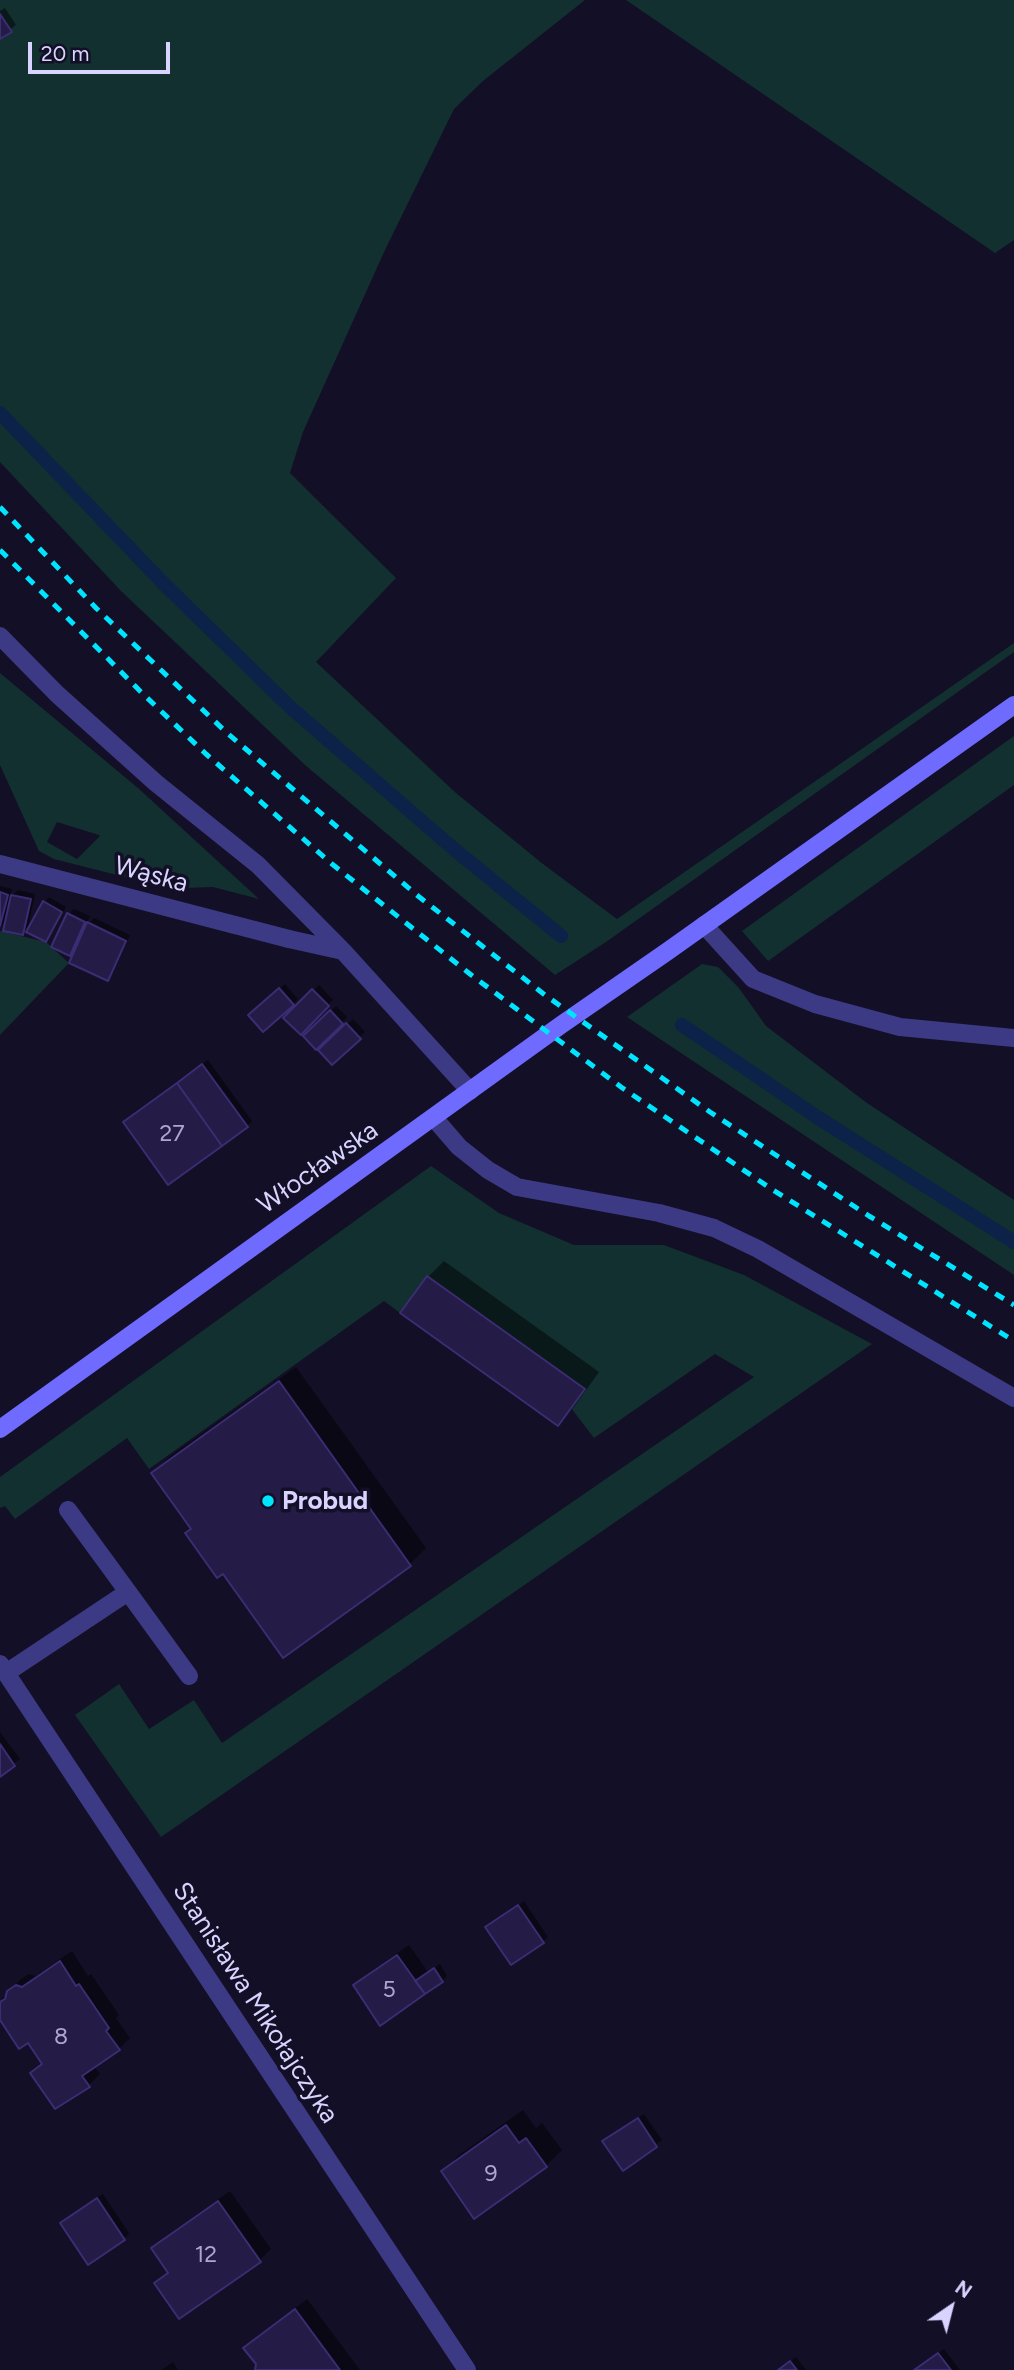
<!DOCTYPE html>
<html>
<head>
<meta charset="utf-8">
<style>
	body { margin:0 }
	#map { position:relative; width:1014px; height:2370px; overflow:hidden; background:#130f26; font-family:Figtree,sans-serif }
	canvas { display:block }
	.north { position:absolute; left:916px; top:2272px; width:70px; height:70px; -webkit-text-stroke:5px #130f26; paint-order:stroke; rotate:35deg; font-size:19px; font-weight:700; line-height:28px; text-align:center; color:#d9d4ff }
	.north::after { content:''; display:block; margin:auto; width:24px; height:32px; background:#d9d4ff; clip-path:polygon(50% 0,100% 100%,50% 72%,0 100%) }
	.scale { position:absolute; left:28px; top:42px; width:142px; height:32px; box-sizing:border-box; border:4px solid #d9d4ff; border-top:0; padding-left:9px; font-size:21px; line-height:24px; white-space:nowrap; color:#d9d4ff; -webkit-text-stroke:5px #130f26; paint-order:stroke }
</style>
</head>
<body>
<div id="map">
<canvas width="1014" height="2370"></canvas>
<div class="north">N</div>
<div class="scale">20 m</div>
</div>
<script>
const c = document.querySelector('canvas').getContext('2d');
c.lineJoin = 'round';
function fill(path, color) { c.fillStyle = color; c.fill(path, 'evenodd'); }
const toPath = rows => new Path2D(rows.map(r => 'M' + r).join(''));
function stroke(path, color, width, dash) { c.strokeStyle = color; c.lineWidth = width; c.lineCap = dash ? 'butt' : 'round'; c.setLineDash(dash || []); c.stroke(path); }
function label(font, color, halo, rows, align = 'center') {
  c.font = font + ' Figtree,sans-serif'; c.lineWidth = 7; c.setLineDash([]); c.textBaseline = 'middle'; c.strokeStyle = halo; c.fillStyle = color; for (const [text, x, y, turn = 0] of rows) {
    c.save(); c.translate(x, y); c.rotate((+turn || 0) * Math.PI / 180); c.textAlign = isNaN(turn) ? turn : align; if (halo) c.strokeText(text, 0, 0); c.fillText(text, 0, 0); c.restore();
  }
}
const green = toPath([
	[0,0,585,0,483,81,454,109,385,250,303,432,290,473,396,578,316,662,456,793,543,864,617,919,1014,643,1014,652,606,942,555,975,305,765,121,591,0,462],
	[626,0,1014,0,1014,240,995,253],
	[0,673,138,788,259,899,213,887,187,888,144,882,54,859,39,851,0,765],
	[57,822,99,835,100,836,77,859,47,842],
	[1014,736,1014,785,768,961,742,931],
	[0,931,46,942,69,963,0,1035],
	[702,964,718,967,739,988,766,1026,867,1103,1014,1200,1014,1275,627,1017],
	[431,1166,499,1213,574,1245,664,1245,744,1275,872,1344,161,1837,75,1715,119,1684,149,1729,194,1700,222,1743,754,1377,715,1354,594,1438,571,1408,584,1388,427,1276,400,1313,384,1301,149,1469,127,1438,15,1519,5,1506,0,1508,0,1477]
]);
const shadow = toPath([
	[5,8,16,25,0,37,0,11],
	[0,886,12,889,10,898,18,890,35,894,28,928,23,933,7,920,0,927],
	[49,897,66,907,51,935,46,940,44,903],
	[74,909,90,916,85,927,94,918,130,935,113,973,107,979,78,945,69,954,69,914],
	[285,984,298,999,293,1004,256,1010],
	[319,985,333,1000,301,1033,286,1018],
	[336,1006,347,1017,320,1046,322,1048,353,1019,365,1032,332,1062,306,1036],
	[208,1060,252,1121,247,1126,125,1122,136,1111],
	[444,1261,599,1372,574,1407,558,1423,428,1277],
	[296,1367,426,1548,410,1564,192,1528,153,1473,169,1457],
	[0,1732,20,1759,0,1774],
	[524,1901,548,1937,543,1942,487,1927],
	[409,1945,428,1972,440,1964,447,1976,442,1981,355,1985,367,1974],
	[72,1951,88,1976,91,1974,119,2015,116,2018,130,2038,119,2049,94,2066,100,2074,89,2085,32,2073,43,2062,29,2041,0,2017,0,2001,20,1980,29,1974,35,1976],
	[523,2110,536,2128,542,2123,562,2150,546,2166,443,2171,459,2155],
	[644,2114,662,2140,623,2169,604,2141],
	[230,2191,271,2249,259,2261,156,2283,169,2271,153,2248,165,2237],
	[103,2194,129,2233,124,2239,68,2218],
	[307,2299,360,2370,257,2370,258,2364,246,2348,257,2337],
	[944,2349,960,2370,915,2370],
	[796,2357,806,2370,779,2370],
	[173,2362,178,2370,162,2370]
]);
const stream = toPath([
	[0,413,164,584,290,707,455,850,561,936],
	[682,1025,817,1117,1014,1242]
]);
const building = toPath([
	[0,14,12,32,0,39,0,14],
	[0,892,8,895,0,926,0,892],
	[11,895,31,899,23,935,3,931,11,895],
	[43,901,62,912,46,942,26,932,43,901],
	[67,913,85,922,70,956,51,947,67,913],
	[87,922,126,941,108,981,69,963,87,922],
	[279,988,294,1005,263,1032,248,1015,279,988],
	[312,989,329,1006,301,1035,283,1018,312,989],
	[330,1010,343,1024,316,1050,303,1036,330,1010],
	[346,1023,361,1039,332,1065,318,1050,346,1023],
	[202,1064,248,1127,222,1146,177,1083,202,1064],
	[177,1083,222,1146,168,1185,123,1122,177,1083],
	[427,1276,585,1389,558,1426,400,1313,427,1276],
	[279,1381,411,1566,283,1658,223,1574,217,1578,185,1533,191,1529,151,1473,279,1381],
	[0,1744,15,1766,0,1777,0,1744],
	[518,1905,544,1943,511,1965,485,1927,518,1905],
	[397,1955,425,1994,380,2026,353,1985,397,1955],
	[60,1961,76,1986,79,1984,109,2028,106,2031,120,2050,82,2076,90,2087,55,2109,30,2073,42,2064,28,2043,19,2049,0,2020,0,2002,5,1999,7,1991,16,1985,22,1987,60,1961],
	[434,1968,443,1982,425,1994,415,1981,434,1968],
	[638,2118,657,2147,623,2171,602,2141,638,2118],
	[506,2125,519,2143,526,2138,547,2167,474,2219,441,2171,506,2125],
	[97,2198,125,2240,88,2265,60,2223,97,2198],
	[218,2201,261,2262,179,2319,154,2283,168,2273,151,2248,218,2201],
	[295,2309,340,2370,255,2370,256,2364,243,2348,295,2309],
	[938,2353,951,2370,914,2370,938,2353],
	[790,2361,797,2370,778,2370,790,2361]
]);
const lane = toPath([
	[0,636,57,694,156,783,258,865,343,951,470,1091],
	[289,939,343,951],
	[434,1118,459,1147,488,1170,517,1187,659,1213,714,1228,758,1249,1014,1398],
	[68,1510,128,1592],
	[6,1673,128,1592,189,1676]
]);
const street = toPath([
	[0,864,289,939],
	[704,925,753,979,815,1004,900,1027,1014,1038],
	[0,1664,467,2370]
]);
const secondary = toPath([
	[0,1429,561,1025,668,951,1014,705]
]);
const rail = toPath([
	[0,507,96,608,227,733,418,896,545,995,710,1112,869,1216,1014,1305],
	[0,550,142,693,206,754,332,864,470,974,621,1087,773,1190,1014,1341]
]);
const markers = [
	[268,1501,7,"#00e5ff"]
];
const numberNames = [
	["27",172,1134],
	["5",389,1990],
	["8",61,2037],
	["9",491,2174],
	["12",206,2255]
];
const streetNames = [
	["Wąska",151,875,15],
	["Włocławska",318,1168,-35],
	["Stanisława Mikołajczyka",255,2003,57]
];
const poiNames = [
	["Probud",282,1501]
];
fill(green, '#12302f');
fill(shadow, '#0007');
stroke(stream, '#0c2248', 14);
fill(building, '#241b47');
stroke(building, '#3b2d73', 2);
stroke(lane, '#3d3a85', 18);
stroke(street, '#3d3a85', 18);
stroke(secondary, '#6f6bff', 18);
stroke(rail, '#00e5ff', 5, [10, 9]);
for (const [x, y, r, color] of markers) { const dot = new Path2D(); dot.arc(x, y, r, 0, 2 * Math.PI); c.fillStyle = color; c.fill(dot); stroke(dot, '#130f26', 2.5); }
label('23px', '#aca6d1', null, numberNames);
label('26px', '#d9d4ff', '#130f26', streetNames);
label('bold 26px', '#d9d4ff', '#130f26', poiNames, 'left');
</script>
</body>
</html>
